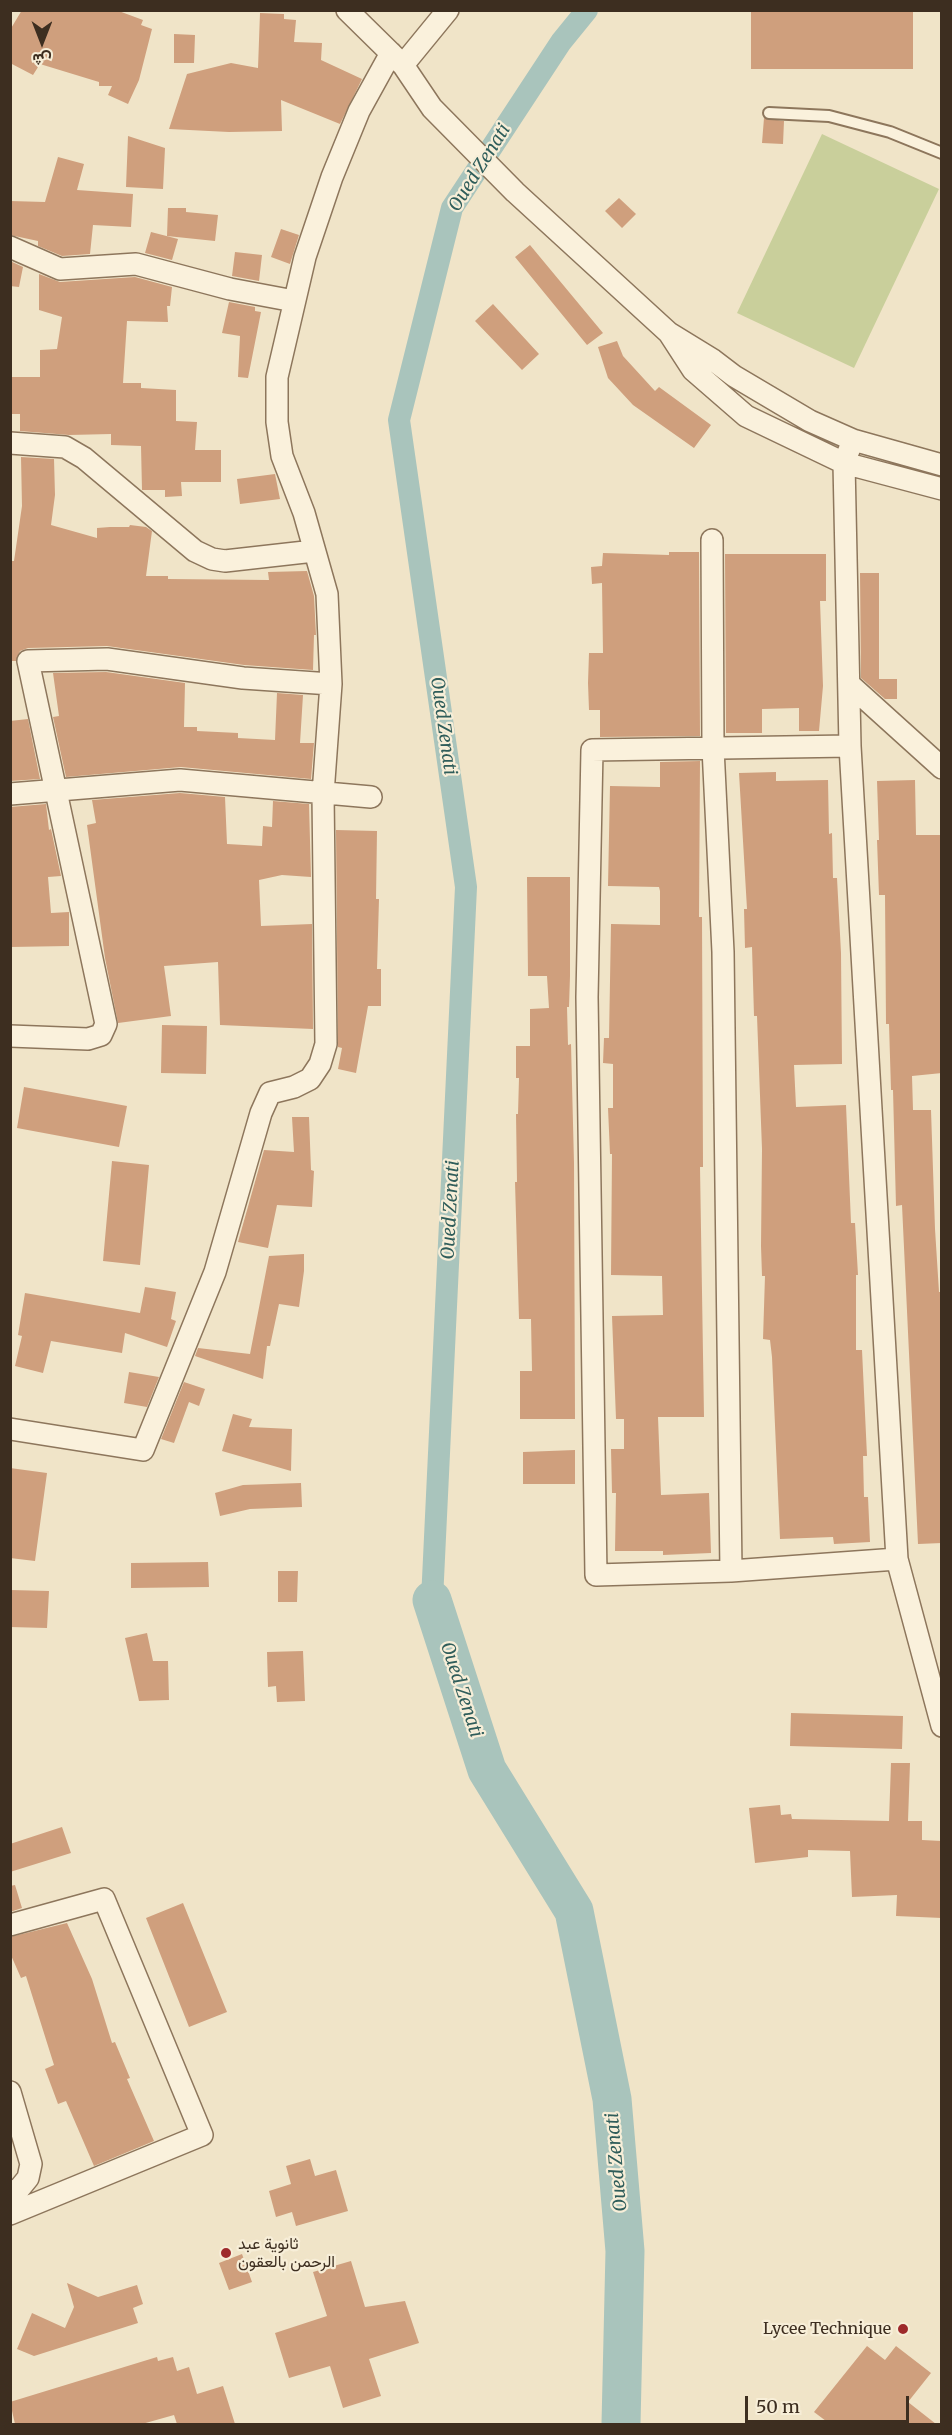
<!DOCTYPE html>
<html>
<head>
<meta charset="utf-8">
<style>
	body { margin:0 }
	#map { position:relative; width:952px; height:2435px; overflow:hidden; background:#f0e4c8; font-family:Merriweather,Vazirmatn,serif }
	canvas { display:block }
	.frame { position:absolute; inset:0; border:12px solid #3d2e20; pointer-events:none }
	.north { position:absolute; left:12px; top:12px; width:60px; height:60px; -webkit-text-stroke:4px #f7eed8; paint-order:stroke; rotate:180deg; font-size:16px; font-weight:700; line-height:24px; text-align:center; color:#3d2e20 }
	.north::after { content:''; display:block; margin:auto; width:21px; height:27px; background:#3d2e20; clip-path:polygon(50% 0,100% 100%,50% 72%,0 100%) }
	.scale { position:absolute; left:745px; top:2396px; width:164px; height:27px; box-sizing:border-box; border:3px solid #3d2e20; border-top:0; padding-left:8px; font-size:18px; line-height:21px; white-space:nowrap; color:#3d2e20; -webkit-text-stroke:4px #f7eed8; paint-order:stroke }
</style>
</head>
<body>
<div id="map">
<canvas width="952" height="2435"></canvas>
<div class="frame"></div>
<div class="north">ش</div>
<div class="scale">50 m</div>
</div>
<script>
const c = document.querySelector('canvas').getContext('2d');
c.lineJoin = 'round';
function fill(path, color) { c.fillStyle = color; c.fill(path, 'evenodd'); }
const toPath = rows => new Path2D(rows.map(r => 'M' + r).join(''));
function stroke(path, color, width, dash) { c.strokeStyle = color; c.lineWidth = width; c.lineCap = dash ? 'butt' : 'round'; c.setLineDash(dash || []); c.stroke(path); }
function label(font, color, halo, rows, align = 'center') {
  c.font = font + ' Merriweather,Vazirmatn,serif'; c.lineWidth = 4.5; c.setLineDash([]); c.textBaseline = 'middle'; c.strokeStyle = halo; c.fillStyle = color; for (const [text, x, y, turn = 0] of rows) {
    c.save(); c.translate(x, y); c.rotate((+turn || 0) * Math.PI / 180); c.textAlign = isNaN(turn) ? turn : align; if (halo) c.strokeText(text, 0, 0); c.fillText(text, 0, 0); c.restore();
  }
}
const green = toPath([
	[822,134,939,189,854,368,737,313]
]);
const canal = toPath([
	[432,1600,466,887,399,420,452,208,561,42,587,10]
]);
const river = toPath([
	[432,1600,487,1770,574,1911,612,2099,625,2251,621,2424]
]);
const building = toPath([
	[22,10,116,10,143,20,141,25,152,29,139,80,128,104,108,95,112,86,99,86,99,82,40,64,33,75,10,63,10,30],
	[751,10,913,10,913,69,751,69],
	[260,13,284,14,284,19,296,20,294,42,322,43,321,60,362,79,340,124,281,100,282,131,229,132,169,129,187,74,231,63,258,68],
	[174,34,195,35,194,63,174,63],
	[764,118,784,121,783,144,762,143],
	[128,136,165,148,163,189,126,187],
	[58,157,84,164,77,190,133,194,131,227,93,225,90,254,62,256,38,246,38,241,10,235,10,201,45,202],
	[619,198,636,214,622,228,605,211],
	[168,208,186,208,186,212,218,215,215,241,167,236],
	[281,229,299,235,290,264,271,257],
	[151,232,178,239,172,260,145,253],
	[530,245,603,333,587,345,515,257],
	[235,252,262,255,259,281,232,276],
	[10,261,23,267,19,287,10,286],
	[39,274,60,282,135,277,172,287,170,306,167,306,168,322,127,321,123,383,141,383,141,388,176,390,176,421,197,422,195,450,221,450,221,482,181,482,182,496,165,497,165,490,142,490,141,446,111,445,111,434,69,435,20,431,20,414,10,414,10,377,40,377,40,350,57,349,62,317,39,310],
	[229,302,255,307,255,311,261,312,248,378,238,377,240,336,222,333],
	[493,304,539,354,522,370,475,321],
	[617,341,623,356,655,391,659,387,711,425,694,448,633,405,608,378,598,347],
	[21,457,54,459,55,495,51,525,97,538,97,528,110,527,129,527,130,525,146,527,152,531,146,576,168,576,168,579,269,580,268,572,307,571,314,596,316,635,314,635,313,670,244,665,107,646,28,648,20,651,16,661,10,661,10,561,14,561,22,506],
	[275,474,280,499,240,504,237,479],
	[669,552,699,552,700,736,600,737,600,710,589,710,588,683,589,653,603,653,602,583,592,584,591,567,602,566,603,553,669,555],
	[725,554,826,554,826,601,820,601,823,686,819,731,799,731,799,708,762,709,762,733,726,733],
	[860,573,879,573,879,679,897,679,897,699,885,699,861,678],
	[106,672,185,683,184,727,197,727,197,731,238,733,238,738,275,740,277,693,303,695,300,743,314,743,311,779,181,767,66,777,53,717,59,716,53,673],
	[28,719,40,779,10,781,10,721],
	[700,761,699,917,702,917,703,1167,700,1167,704,1417,658,1417,661,1495,709,1493,711,1553,663,1555,663,1551,615,1551,616,1493,612,1493,611,1449,624,1449,624,1419,616,1419,612,1316,663,1315,662,1276,611,1275,612,1154,610,1154,608,1108,613,1108,613,1064,603,1063,604,1038,609,1038,611,924,660,925,660,891,659,887,608,886,610,786,660,787,660,762],
	[776,772,776,781,828,780,829,834,832,833,833,878,837,878,841,953,842,1064,794,1065,796,1107,846,1105,851,1223,855,1223,858,1275,856,1275,856,1350,862,1350,867,1456,863,1456,864,1497,868,1497,870,1542,834,1544,833,1537,780,1539,772,1357,770,1340,763,1339,765,1276,762,1276,761,1246,762,1149,757,1016,754,1016,752,947,745,948,744,909,747,909,739,773],
	[915,780,916,835,942,835,942,1073,912,1076,913,1110,931,1110,935,1229,939,1292,942,1292,942,1543,918,1544,902,1205,896,1206,893,1090,891,1090,889,1024,886,1024,885,895,879,895,877,840,879,840,877,781],
	[180,793,225,797,227,844,262,846,263,826,272,827,273,801,309,804,311,877,282,875,259,880,261,926,312,924,313,1029,220,1025,218,962,164,966,171,1016,118,1023,105,958,87,825,96,823,92,800],
	[46,804,49,830,51,829,61,876,48,877,51,913,69,912,69,946,10,947,10,807],
	[336,830,377,831,376,899,379,899,377,969,381,969,381,1006,368,1006,356,1073,338,1069,342,1048,338,1047],
	[527,877,570,877,570,976,569,1007,567,1007,568,1045,571,1044,574,1163,575,1419,520,1419,520,1371,532,1371,531,1319,519,1319,515,1182,517,1182,516,1114,518,1114,519,1078,516,1078,516,1046,530,1046,530,1009,549,1008,547,976,528,976],
	[162,1025,207,1026,206,1074,161,1073],
	[24,1087,127,1106,119,1147,17,1128],
	[292,1117,309,1117,311,1170,314,1171,312,1207,277,1205,268,1248,238,1242,264,1150,294,1152],
	[112,1161,149,1165,140,1265,103,1261],
	[304,1254,304,1271,299,1307,279,1304,270,1346,267,1346,263,1379,195,1356,198,1348,250,1354,269,1256],
	[145,1287,176,1292,171,1319,176,1321,167,1347,125,1333,122,1353,51,1341,43,1373,15,1366,22,1336,18,1335,25,1293,140,1313],
	[129,1372,159,1377,147,1407,124,1403],
	[184,1382,205,1389,199,1406,189,1402,174,1443,161,1439],
	[233,1414,252,1419,249,1427,292,1429,291,1471,222,1451],
	[575,1450,575,1484,523,1484,523,1452],
	[10,1468,47,1473,35,1561,10,1558],
	[301,1483,302,1507,250,1509,220,1516,215,1493,243,1485],
	[208,1562,209,1587,131,1588,131,1563],
	[278,1571,298,1571,297,1602,278,1602],
	[10,1590,49,1591,47,1628,10,1627],
	[147,1633,153,1661,168,1661,169,1700,139,1701,125,1638],
	[303,1651,305,1701,277,1702,276,1686,268,1687,267,1652],
	[791,1713,903,1716,902,1749,790,1746],
	[891,1763,910,1763,908,1821,922,1821,922,1840,942,1841,942,1918,896,1916,897,1895,852,1897,850,1851,808,1850,808,1857,755,1863,749,1808,780,1805,781,1815,791,1814,792,1819,889,1821],
	[62,1827,71,1853,10,1872,10,1844],
	[15,1885,22,1908,10,1912,10,1886],
	[183,1903,227,2012,189,2027,146,1918],
	[67,1923,92,1979,112,2043,115,2042,130,2078,127,2079,154,2141,94,2166,66,2101,58,2104,45,2069,54,2065,26,1976,21,1978,10,1953,10,1937],
	[310,2159,315,2176,336,2170,348,2211,296,2226,292,2212,276,2217,269,2191,291,2184,286,2166],
	[242,2254,252,2282,229,2290,219,2263],
	[351,2261,365,2307,405,2301,419,2343,369,2359,381,2396,343,2408,330,2366,289,2378,275,2333,327,2316,313,2272],
	[67,2283,98,2297,137,2285,143,2304,133,2308,138,2323,34,2356,17,2349,32,2313,65,2328,74,2307],
	[867,2346,885,2360,896,2346,931,2373,908,2402,936,2424,830,2424,814,2412],
	[157,2357,158,2361,173,2357,177,2371,189,2367,197,2394,223,2386,235,2424,177,2424,174,2415,142,2424,15,2424,10,2402]
]);
const lane = toPath([
	[769,113,829,116,890,132,942,153]
]);
const street = toPath([
	[347,10,403,65,432,108,515,192,669,333],
	[403,65,448,10],
	[10,247,60,269,136,264,230,289,294,301],
	[853,440,844,463,850,746,897,1559,942,1726],
	[10,443,65,447,84,458,195,551,212,559,225,561,314,551],
	[942,465,853,440,810,421,734,376,713,360,669,333,693,370,746,416,844,463,942,489],
	[712,540,713,748,723,952,731,1571],
	[849,684,942,768],
	[850,746,592,750,587,997,596,1575,731,1571,897,1559],
	[10,794,180,780,371,797],
	[10,1036,88,1039,101,1035,106,1024,28,661,107,659,243,678,331,684],
	[10,1429,143,1450,215,1272,261,1113,270,1093,294,1087,310,1079,320,1064,326,1044,323,794,331,684,327,594,304,513,282,456,277,422,277,377,305,257,332,177,359,111,391,53],
	[10,1925,104,1899,202,2135,10,2214],
	[10,2092,31,2164,28,2178,19,2189,10,2192]
]);
const markers = [
	[226,2253,6,"#9e2a2b"],
	[903,2329,6,"#9e2a2b"]
];
const poiNames = [
	["ثانوية عبد",238,2244],
	["الرحمن بالعقون",238,2262],
	["Lycee Technique",891,2329,"right"]
];
const waterNames = [
	["Oued Zenati",480,168,-58],
	["Oued Zenati",443,726,82],
	["Oued Zenati",451,1210,-87],
	["Oued Zenati",461,1690,72],
	["Oued Zenati",617,2162,-95]
];
fill(green, '#c9cf9b');
stroke(canal, '#a9c4bc', 22);
stroke(river, '#a9c4bc', 39);
fill(building, '#cf9f7d');
stroke(lane, '#8d765c', 14);
stroke(street, '#8d765c', 24);
stroke(lane, '#faf1dc', 10);
stroke(street, '#faf1dc', 21);
for (const [x, y, r, color] of markers) { const dot = new Path2D(); dot.arc(x, y, r, 0, 2 * Math.PI); c.fillStyle = color; c.fill(dot); stroke(dot, '#f7eed8', 2); }
label('16px', '#3d2e20', '#f7eed8', poiNames, 'left');
label('italic 18px', '#2f5d5a', '#f7eed8', waterNames);
</script>
</body>
</html>
